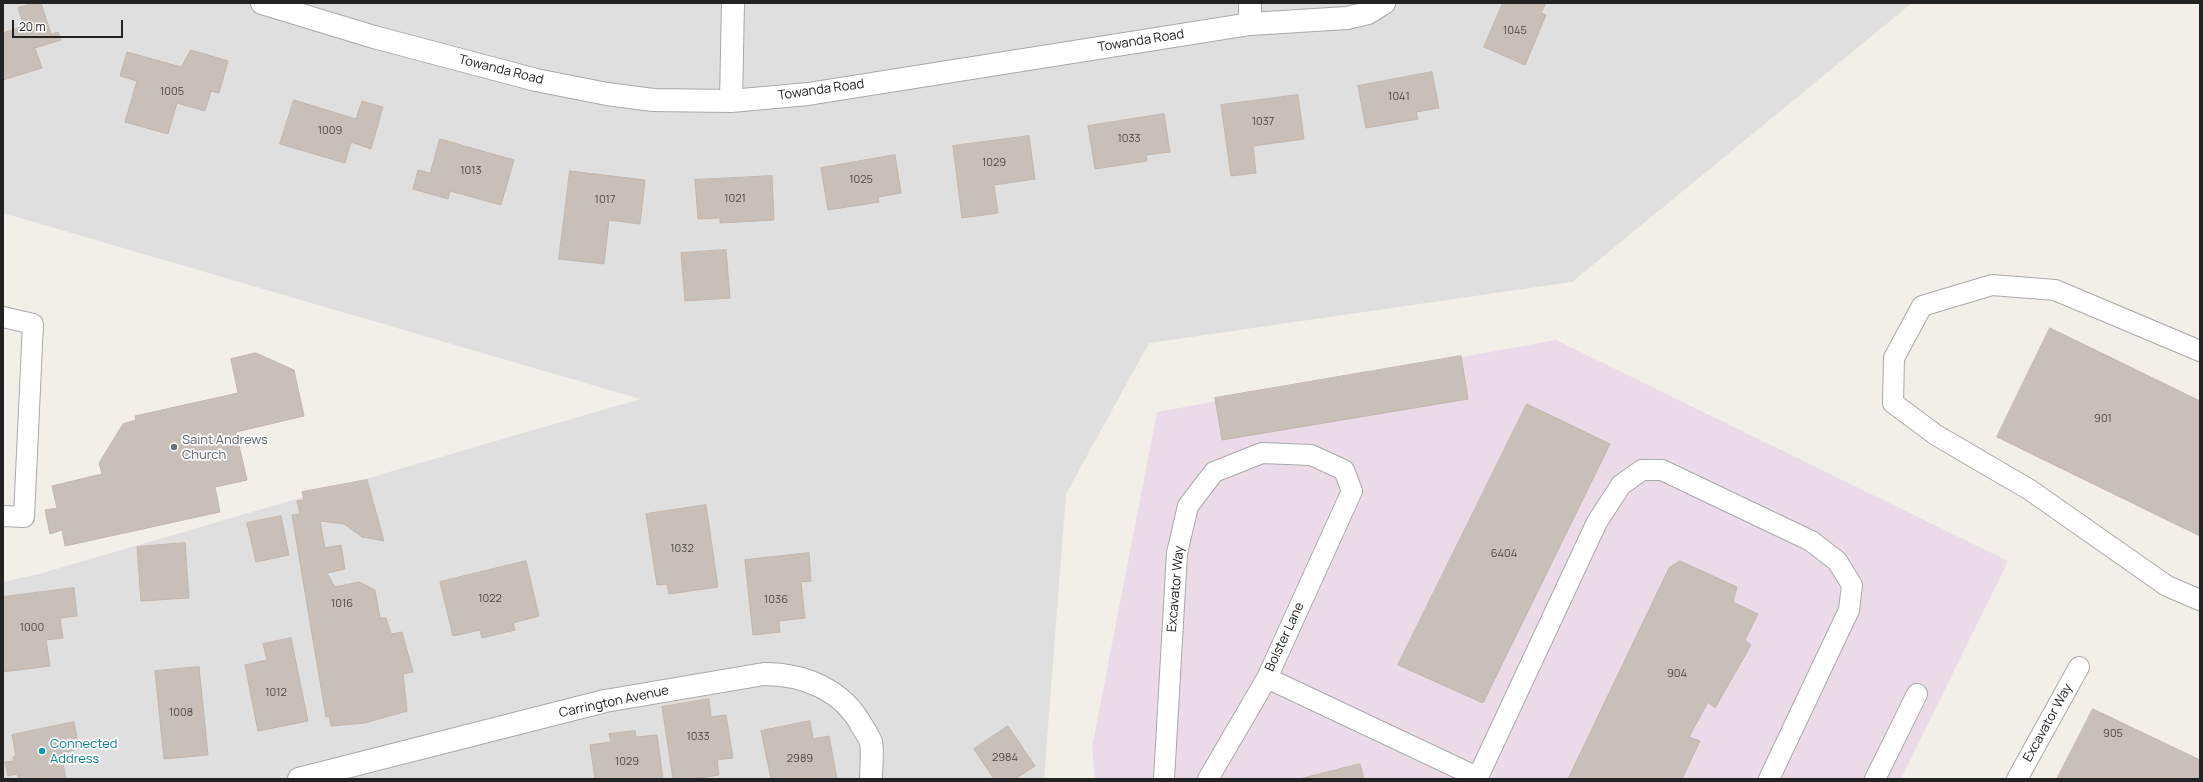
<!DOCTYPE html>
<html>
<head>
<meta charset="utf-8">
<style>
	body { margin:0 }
	#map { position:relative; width:2203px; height:782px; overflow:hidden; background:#f2efe9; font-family:Manrope,sans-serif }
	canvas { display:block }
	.frame { position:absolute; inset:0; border:4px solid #222; pointer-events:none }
	.scale { position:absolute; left:12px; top:20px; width:111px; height:18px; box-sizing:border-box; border:2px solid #222; border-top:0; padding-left:5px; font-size:12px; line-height:14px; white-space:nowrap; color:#222; -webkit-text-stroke:3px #fff; paint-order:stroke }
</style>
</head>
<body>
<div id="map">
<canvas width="2203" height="782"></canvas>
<div class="frame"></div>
<div class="scale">20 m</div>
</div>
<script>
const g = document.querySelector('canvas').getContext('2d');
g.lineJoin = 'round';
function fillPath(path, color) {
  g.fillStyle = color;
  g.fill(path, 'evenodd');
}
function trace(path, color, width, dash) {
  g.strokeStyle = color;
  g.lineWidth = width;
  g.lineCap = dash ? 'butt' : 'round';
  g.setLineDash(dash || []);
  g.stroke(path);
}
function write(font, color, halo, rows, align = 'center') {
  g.font = font + ' Manrope,sans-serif';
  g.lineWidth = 3.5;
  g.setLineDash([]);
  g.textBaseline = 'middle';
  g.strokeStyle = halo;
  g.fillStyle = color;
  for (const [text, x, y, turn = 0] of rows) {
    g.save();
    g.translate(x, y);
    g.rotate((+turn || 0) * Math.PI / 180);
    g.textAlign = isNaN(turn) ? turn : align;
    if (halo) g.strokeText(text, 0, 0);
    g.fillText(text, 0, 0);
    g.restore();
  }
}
fillPath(new Path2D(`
	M3,3H1912L1572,282L1149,343L1066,494L1044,779H3V582L39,574L640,399L3,213Z`), '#e0dfdf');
fillPath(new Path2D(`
	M1556,340L2008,561L1901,779H1095L1092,747L1157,412Z`), '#ebdbe8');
const building = new Path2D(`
	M34,3H41L51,34L58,32L61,40L35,48L42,68L3,80V33L24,26L18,8Z
	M1503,3H1546L1541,13L1546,15L1525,65L1484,47Z
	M191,50L228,61L219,93L211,91L205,111L177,103L168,134L125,122L137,81L120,76L127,52L181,67Z
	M1432,72L1439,108L1416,112L1418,119L1366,128L1358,86Z
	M1298,95L1304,139L1253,146L1256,173L1231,176L1221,105Z
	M294,100L356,119L362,101L383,107L371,149L351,142L345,163L280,144Z
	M1164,114L1170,152L1146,155L1147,161L1095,169L1088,126Z
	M1029,136L1035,179L994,185L998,213L962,218L953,146Z
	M440,139L514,160L501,205L450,191L448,199L413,189L418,170L430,173Z
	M895,155L901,193L878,197L879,202L828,210L821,168Z
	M570,171L645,180L640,224L609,220L604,264L559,259Z
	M772,176L774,220L720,223V218L698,219L695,180Z
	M726,250L730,298L685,301L681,253Z
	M2050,328L2200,401V536L1997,437Z
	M256,353L294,370L304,416L236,432L247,480L215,487L220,512L65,546L62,530L50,534L45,510L57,508L52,486L102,474L99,463L123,424L136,420L135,416L238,393L231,359Z
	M1461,356L1468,399L1222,440L1215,398Z
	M1527,404L1610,444L1483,703L1398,665Z
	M367,480L384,541L362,537L344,524L320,521L325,548L341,545L345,569L327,573L335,587L359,582L375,590L380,618H386L391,634L402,632L413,672L403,674L407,711L365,723L331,726L329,716L326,717L292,515L300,514L297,501L304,500L302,492Z
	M706,505L718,587L669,594L667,584L657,585L646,514Z
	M281,516L289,555L256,562L247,523Z
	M185,543L189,598L141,601L137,547Z
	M809,553L811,581L801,582L805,618L779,621L780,632L753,635L745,560Z
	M526,561L539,616L513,623L515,630L482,638L480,630L453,636L440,582Z
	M1680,561L1737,587L1733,602L1758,614L1745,640L1751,645L1715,708L1708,702L1689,737L1700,741L1682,779H1568L1669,568Z
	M74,588L77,616L60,618L63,638L46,640L50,666L3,672V597Z
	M291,638L308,721L258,731L245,665L267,660L263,644Z
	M199,667L208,755L164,759L155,671Z
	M709,699L711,717L726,715L733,758L717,760L719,775L694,779H673L662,707Z
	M2093,709L2200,760V779H2057Z
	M810,721L813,739L829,736L837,779H771L761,731Z
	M74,722L79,749L61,753L66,779H19L17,774L8,776L5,762L14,761L13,757L16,756L12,735Z
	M1008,726L1035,766L1015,779H994L974,749Z
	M635,731L636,737L657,735L663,779H595L590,745L611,742L609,734Z
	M1360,764L1364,779H1300Z`);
fillPath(building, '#c7bfb8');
trace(building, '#c4b6ab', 1);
const lane = new Path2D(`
	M3,317L33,324L24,517L3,516
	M2200,351L2055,290L1992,285L1922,306L1894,358L1893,403L1936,435L2030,490L2167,586L2200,600
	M1267,678L1477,777
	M1164,779L1177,553L1188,506L1214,472L1262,453L1311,455L1344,470L1352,491L1267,678L1208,779
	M1477,779L1597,522L1621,485L1642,470H1662L1811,541L1837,561L1852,585L1849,610L1769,779
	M1875,779L1917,694
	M2017,779L2079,667`);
const street = new Path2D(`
	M262,3L374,37L536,80L607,94L653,100L731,101L808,94L1250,24L1347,18L1368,13L1384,3
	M1250,24V3
	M731,101L733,3
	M299,779L605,701L764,674C804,674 843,690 862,726C865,731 869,737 871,742C873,753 871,768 871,779`);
trace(lane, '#a9a9a9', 22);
trace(street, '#a9a9a9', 24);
trace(lane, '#fff', 20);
trace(street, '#fff', 22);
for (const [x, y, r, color] of [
	[174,447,4,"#6b7280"],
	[42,751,4,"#0f9aa8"]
]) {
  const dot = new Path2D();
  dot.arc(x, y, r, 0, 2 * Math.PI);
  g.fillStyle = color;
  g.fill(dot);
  trace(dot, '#fff', 1.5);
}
write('11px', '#4b4948', null, [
	["1045",1515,31],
	["1005",172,92],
	["1041",1399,97],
	["1037",1263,122],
	["1009",330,131],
	["1033",1129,139],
	["1029",994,163],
	["1013",471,171],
	["1025",861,180],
	["1021",735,199],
	["1017",605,200],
	["901",2103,419],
	["1032",682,549],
	["6404",1504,554],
	["1022",490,599],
	["1036",776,600],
	["1016",342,604],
	["1000",32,628],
	["904",1677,674],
	["1012",276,693],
	["1008",181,713],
	["905",2113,734],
	["1033",698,737],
	["2984",1005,758],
	["2989",800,759],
	["1029",627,762]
]);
write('13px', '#222', '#fff', [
	["Towanda Road",1141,41,-9],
	["Towanda Road",501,70,14],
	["Towanda Road",821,90,-8],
	["Excavator Way",1176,589,-85],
	["Bolster Lane",1285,637,-65],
	["Carrington Avenue",614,702,-12],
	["Excavator Way",2048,723,-61]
]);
write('13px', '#5b616d', '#fff', [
	["Saint Andrews",182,440],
	["Church",182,455]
], 'left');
write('13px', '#0d838f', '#fff', [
	["Connected",50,744],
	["Address",50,759]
], 'left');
</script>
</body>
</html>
